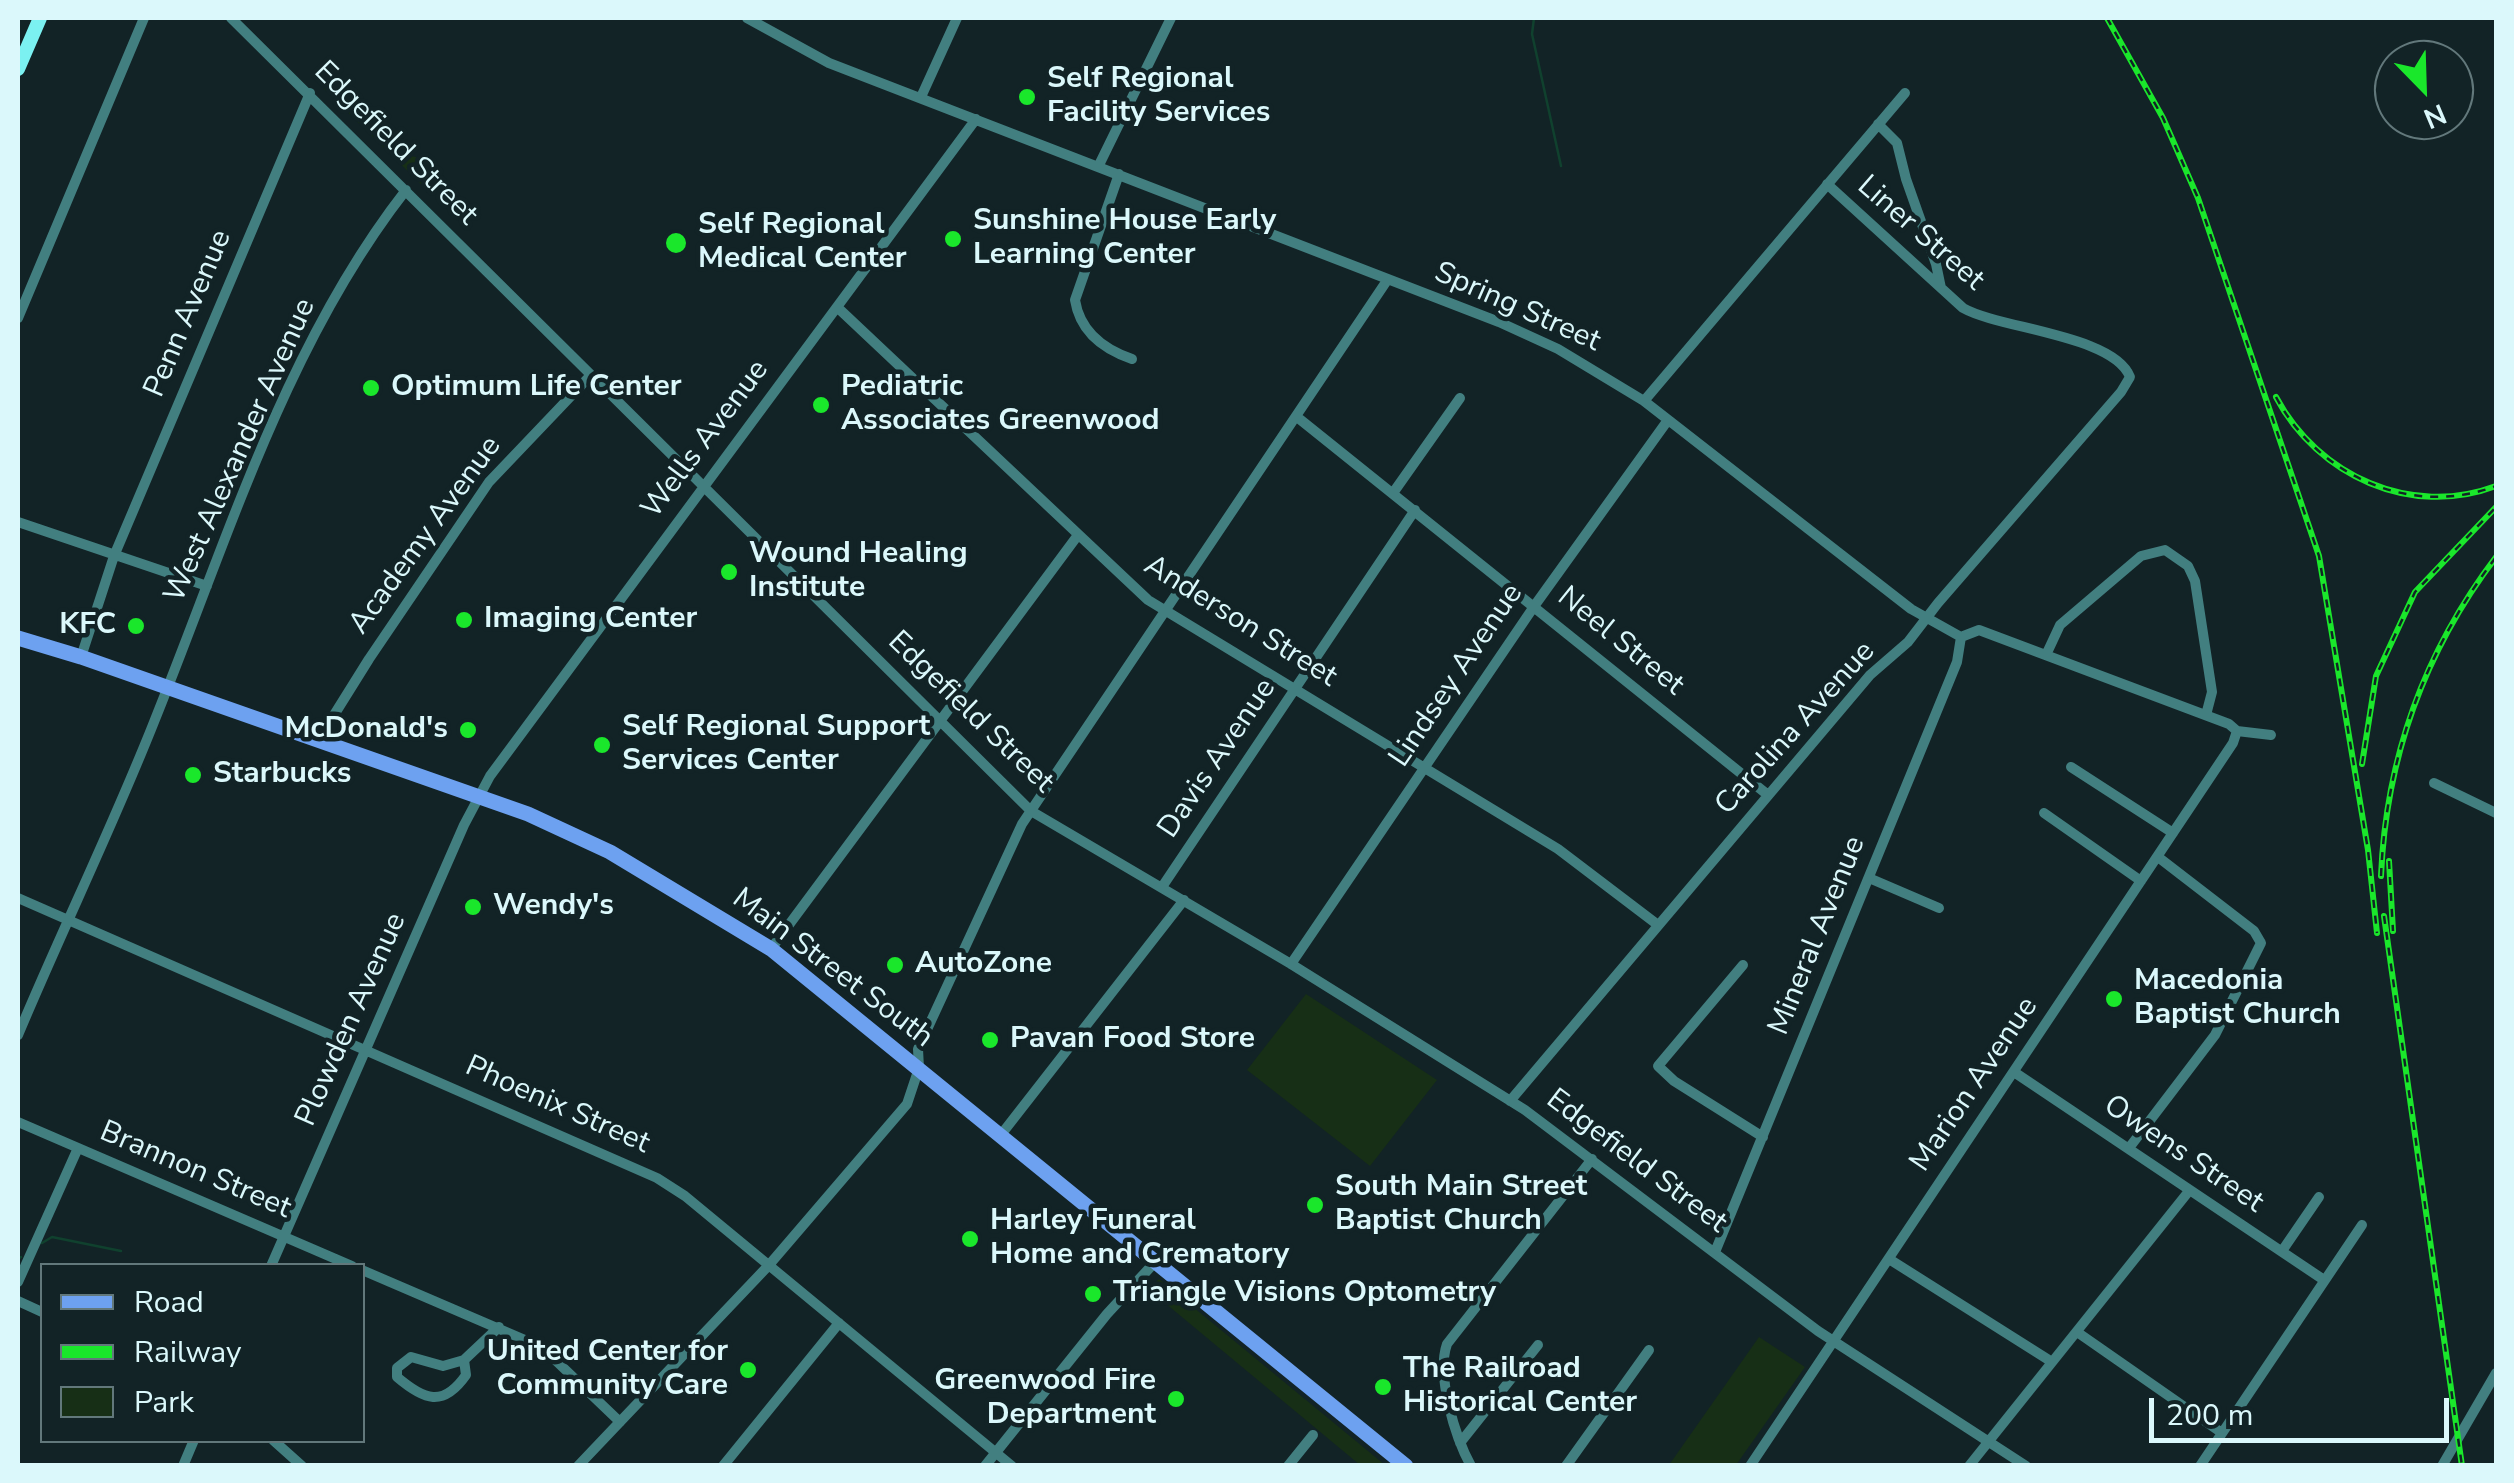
<!DOCTYPE html>
<html>
<head>
<meta charset="utf-8">
<style>
	body { margin:0 }
	#map { position:relative; width:2514px; height:1483px; overflow:hidden; background:#122326; font-family:"Nunito Sans",sans-serif }
	canvas { display:block }
	.frame { position:absolute; inset:0; border:20px solid #dbf8fb; pointer-events:none }
	.legend { position:absolute; left:40px; top:1263px; width:325px; height:180px; box-sizing:border-box; background:#122326; border:2px solid #62787b; margin:0; padding:12px 18px; list-style:none; font-size:30px; color:#dbf8fb }
	.legend li { display:flex; align-items:center; gap:20px; height:50px }
	.legend b { width:50px; border:2px solid #62787b }
	.north { position:absolute; left:2374px; top:40px; width:100px; height:100px; box-sizing:border-box; background:#122326; border:2px solid #62787b; border-radius:50%; rotate:157deg; font-size:28px; font-weight:700; line-height:40px; text-align:center; color:#dbf8fb }
	.north::after { content:''; display:block; margin:auto; width:35px; height:45px; background:#1ae72b; clip-path:polygon(50% 0,100% 100%,50% 72%,0 100%) }
	.scale { position:absolute; left:2149px; top:1398px; width:300px; height:45px; box-sizing:border-box; border:5px solid #dbf8fb; border-top:0; padding-left:12px; font-size:30px; line-height:35px; white-space:nowrap; color:#dbf8fb; -webkit-text-stroke:8px #122326; paint-order:stroke }
</style>
</head>
<body>
<div id="map">
<canvas width="2514" height="1483"></canvas>
<div class="frame"></div>
<ul class="legend">
<li><b style="height:12px;background:#6da1f0"></b>Road</li>
<li><b style="height:12px;background:#1ae72b"></b>Railway</li>
<li><b style="height:28px;background:#172f16"></b>Park</li>
</ul>
<div class="north">N</div>
<div class="scale">200 m</div>
</div>
<script>
const g = document.querySelector('canvas').getContext('2d');
g.lineJoin = 'round';
function fillPath(path, color) {
  g.fillStyle = color;
  g.fill(path, 'evenodd');
}
function trace(path, color, width, dash) {
  g.strokeStyle = color;
  g.lineWidth = width;
  g.lineCap = dash ? 'butt' : 'round';
  g.setLineDash(dash || []);
  g.stroke(path);
}
function write(font, color, halo, rows, align = 'center') {
  g.font = font + ' "Nunito Sans",sans-serif';
  g.lineWidth = 9;
  g.setLineDash([]);
  g.textBaseline = 'middle';
  g.strokeStyle = halo;
  g.fillStyle = color;
  for (const [text, x, y, turn = 0] of rows) {
    g.save();
    g.translate(x, y);
    g.rotate((+turn || 0) * Math.PI / 180);
    g.textAlign = isNaN(turn) ? turn : align;
    if (halo) g.strokeText(text, 0, 0);
    g.fillText(text, 0, 0);
    g.restore();
  }
}
fillPath(new Path2D(`
	M330,78C339,85 334,90 341,98C359,120 382,135 403,152C409,157 420,157 424,159L422,185L324,89L325,81Z
	M1306,994L1437,1080L1370,1166L1247,1070Z
	M1159,1279L1385,1465H1360L1153,1293L1150,1287Z
	M1759,1337L1805,1367L1736,1465H1669Z`), '#172f16');
trace(new Path2D(`
	M1534,18L1532,34L1561,166
	M42,1243L52,1237L121,1251
	M18,1259L21,1257`), '#10412e', 2.5);
trace(new Path2D(`
	M231,18L1031,811L1291,964L1525,1110L1818,1331L2026,1466
	M747,18L829,63L1499,322L1558,349L1644,401L1911,609L1961,637L1979,630L2229,724L2237,731L2271,735
	M921,97L957,18
	M1878,124L1897,143L1906,179L1936,264L1941,288
	M1099,165L1171,18
	M1119,174L1075,300C1080,332 1103,349 1132,359
	M837,307L1148,600L1558,849L1658,925
	M18,318L144,18
	M1644,401L1905,93
	M1297,417L1768,795
	M1393,493L1460,398
	M18,522L207,586
	M2046,655L2060,625L2141,556L2165,550L2188,566L2195,581L2212,692L2206,715
	M81,657L114,556L310,93
	M319,739L369,659L489,482L591,375
	M2071,767L2173,833
	M2434,783L2496,813
	M2044,813L2141,881
	M1869,878L1939,908
	M1162,887L1415,510
	M18,898L657,1178L685,1196L1012,1466
	M771,949L1078,535
	M1291,964L1535,605L1668,420
	M1743,965L1658,1066L1674,1081L1763,1137
	M18,1035C62,930 112,828 154,722C227,542 285,345 406,190
	M2014,1072L2324,1280
	M1510,1101L1870,675L1908,642L1938,603L2121,392L2130,377C2114,335 2000,329 1963,308L1827,184
	M18,1122L352,1266
	M1000,1136L1184,900
	M2129,1148L2215,1035L2261,943L2254,931L2158,857
	M2282,1251L2319,1197
	M1715,1252L1957,662L1961,637
	M1889,1259L2052,1362
	M271,1266L464,825L490,776L976,119
	M362,1270L532,1343L551,1356L620,1422
	M18,1282L78,1148
	M18,1301L42,1312
	M2077,1332L2222,1433
	M464,1360L443,1366L411,1357L397,1368V1377C424,1400 443,1408 466,1375L464,1360L499,1327
	M273,1440L302,1466
	M1460,1443L1538,1345
	M183,1466L194,1440
	M578,1466L769,1265L907,1104L919,1068L918,1049L1022,824L1388,279
	M723,1466L839,1323
	M985,1466L1107,1314L1156,1261
	M1288,1466L1313,1435
	M1471,1466C1455,1437 1436,1375 1447,1344L1592,1159
	M1566,1466L1649,1350
	M1750,1466L2233,743L2237,731
	M1969,1466L2189,1191
	M2200,1466L2362,1225
	M2442,1466L2496,1373`), '#427f80', 10);
trace(new Path2D(`
	M18,69L40,18`), '#7bf1f1', 14);
trace(new Path2D(`
	M18,638L81,657L528,814L610,852L771,949L1406,1466`), '#6da1f0', 15);
const rail = new Path2D(`
	M2107,18L2163,118L2198,198L2319,556L2368,850L2377,933
	M2276,397C2318,476 2411,518 2496,486
	M2362,764L2376,676L2415,592L2496,507
	M2389,861L2393,931
	M2381,876C2386,757 2424,652 2496,557
	M2384,916L2462,1466`);
trace(rail, '#1ae72b', 6);
trace(rail, '#122326', 2.5, [8]);
for (const [x, y, r, color] of [
	[1027,97,10,"#1ae72b"],
	[953,239,10,"#1ae72b"],
	[676,243,12,"#1ae72b"],
	[371,388,10,"#1ae72b"],
	[821,405,10,"#1ae72b"],
	[729,572,10,"#1ae72b"],
	[464,620,10,"#1ae72b"],
	[136,626,10,"#1ae72b"],
	[468,730,10,"#1ae72b"],
	[602,745,10,"#1ae72b"],
	[193,775,10,"#1ae72b"],
	[473,907,10,"#1ae72b"],
	[895,965,10,"#1ae72b"],
	[2114,999,10,"#1ae72b"],
	[990,1040,10,"#1ae72b"],
	[1315,1205,10,"#1ae72b"],
	[970,1239,10,"#1ae72b"],
	[1093,1294,10,"#1ae72b"],
	[748,1370,10,"#1ae72b"],
	[1383,1387,10,"#1ae72b"],
	[1176,1399,10,"#1ae72b"]
]) {
  const dot = new Path2D();
  dot.arc(x, y, r, 0, 2 * Math.PI);
  g.fillStyle = color;
  g.fill(dot);
  trace(dot, '#122326', 4);
}
write('bold 30px', '#dbf8fb', '#122326', [
	["Self Regional",1047,80],
	["Facility Services",1047,114],
	["Sunshine House Early",973,222],
	["Learning Center",973,256],
	["Self Regional",698,226],
	["Medical Center",698,260],
	["Optimum Life Center",391,388],
	["Pediatric",841,388],
	["Associates Greenwood",841,422],
	["Wound Healing",749,555],
	["Institute",749,589],
	["Imaging Center",484,620],
	["KFC",116,626,"right"],
	["Self Regional Support",622,728],
	["Services Center",622,762],
	["McDonald's",448,730,"right"],
	["Starbucks",213,775],
	["Wendy's",493,907],
	["AutoZone",915,965],
	["Macedonia",2134,982],
	["Baptist Church",2134,1016],
	["Pavan Food Store",1010,1040],
	["South Main Street",1335,1188],
	["Baptist Church",1335,1222],
	["Harley Funeral",990,1222],
	["Home and Crematory",990,1256],
	["Triangle Visions Optometry",1113,1294],
	["United Center for",728,1353,"right"],
	["Community Care",728,1387,"right"],
	["The Railroad",1403,1370],
	["Historical Center",1403,1404],
	["Greenwood Fire",1156,1382,"right"],
	["Department",1156,1416,"right"]
], 'left');
write('30px', '#dbf8fb', '#122326', [
	["Edgefield Street",395,144,45],
	["Liner Street",1920,234,41],
	["Spring Street",1517,308,24],
	["Penn Avenue",189,314,-67],
	["Wells Avenue",706,440,-53],
	["West Alexander Avenue",241,451,-66],
	["Academy Avenue",426,536,-54],
	["Anderson Street",1240,622,32],
	["Neel Street",1620,642,39],
	["Lindsey Avenue",1457,676,-56],
	["Edgefield Street",970,713,44],
	["Carolina Avenue",1796,729,-48],
	["Davis Avenue",1218,759,-56],
	["Mineral Avenue",1818,936,-68],
	["Main Street South",832,969,37],
	["Plowden Avenue",352,1020,-66],
	["Marion Avenue",1975,1085,-56],
	["Phoenix Street",557,1106,24],
	["Owens Street",2183,1155,34],
	["Edgefield Street",1636,1162,37],
	["Brannon Street",195,1171,23]
]);
</script>
</body>
</html>
